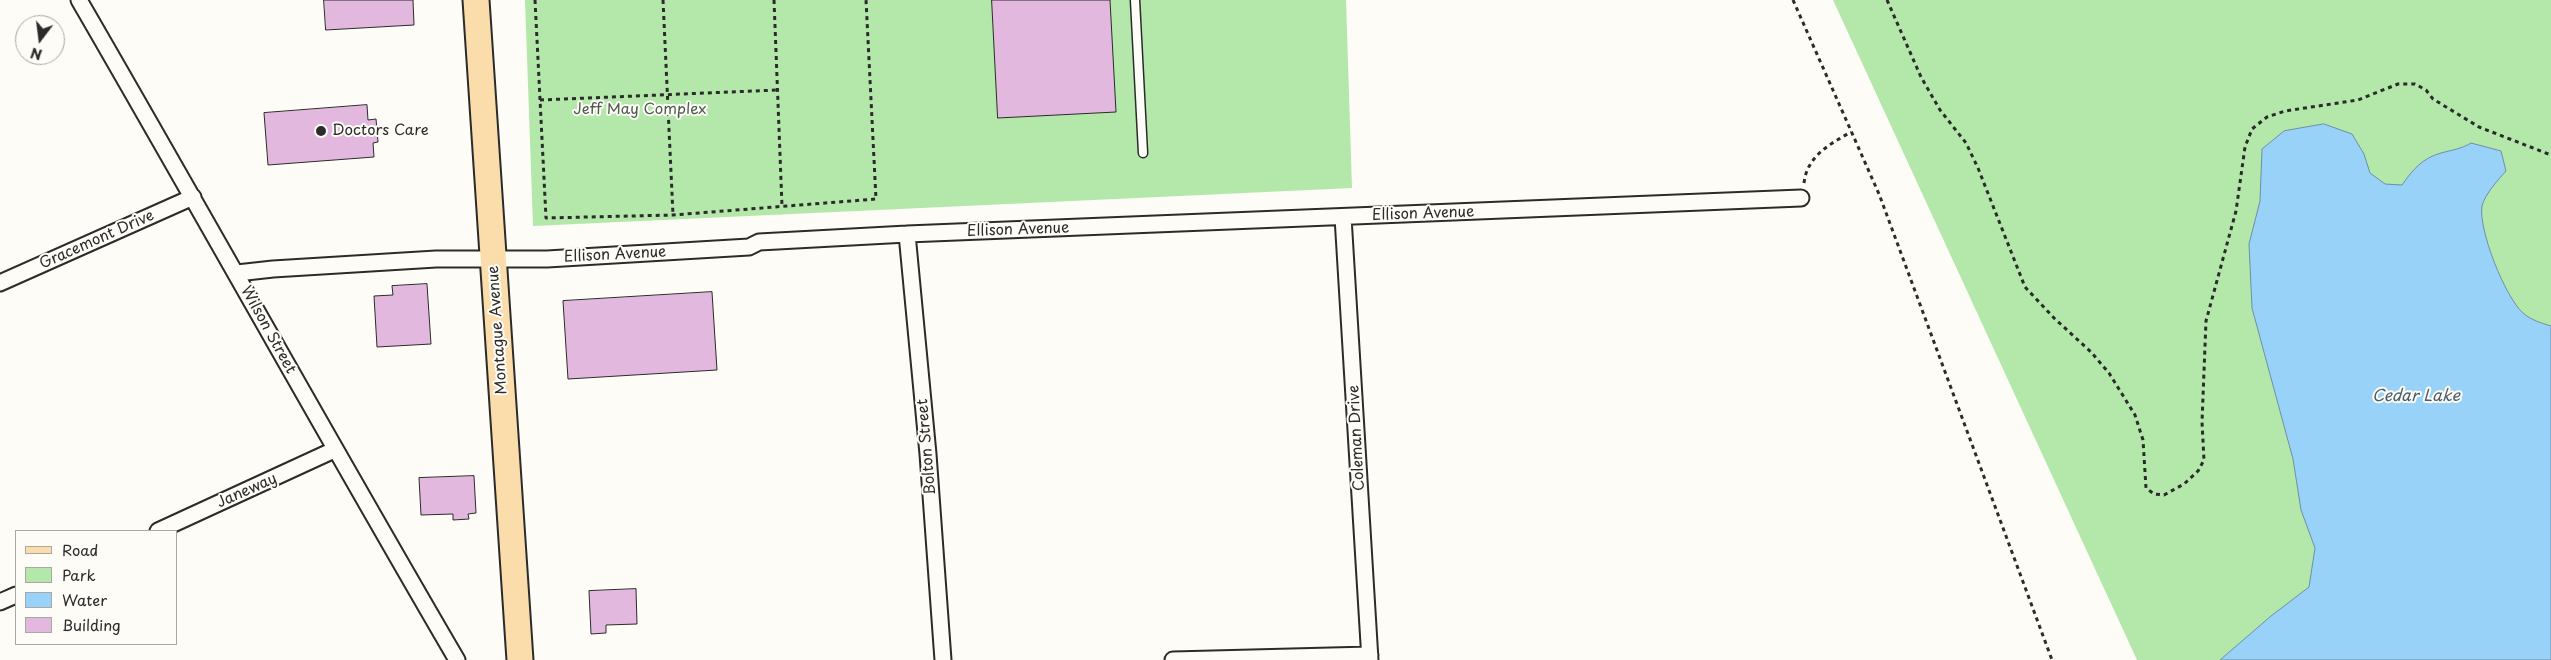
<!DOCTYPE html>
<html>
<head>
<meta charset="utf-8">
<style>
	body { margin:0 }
	#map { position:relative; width:2551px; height:660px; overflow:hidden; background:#fdfcf7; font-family:"Playpen Sans",sans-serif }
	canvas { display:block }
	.legend { position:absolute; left:15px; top:530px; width:162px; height:115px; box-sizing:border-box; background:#fdfcf7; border:1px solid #a9a8a5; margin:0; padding:6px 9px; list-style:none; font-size:15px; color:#2b2b2b }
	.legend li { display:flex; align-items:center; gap:10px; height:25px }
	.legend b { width:25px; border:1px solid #a9a8a5 }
	.north { position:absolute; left:15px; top:15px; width:50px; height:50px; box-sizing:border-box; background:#fdfcf7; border:1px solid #a9a8a5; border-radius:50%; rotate:195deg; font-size:14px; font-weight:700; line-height:20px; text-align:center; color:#2b2b2b }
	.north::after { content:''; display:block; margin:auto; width:18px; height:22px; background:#2b2b2b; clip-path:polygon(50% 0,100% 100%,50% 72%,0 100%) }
</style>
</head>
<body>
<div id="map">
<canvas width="2551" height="660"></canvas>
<ul class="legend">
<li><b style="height:6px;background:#fbddab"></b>Road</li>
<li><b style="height:14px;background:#b3e8aa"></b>Park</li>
<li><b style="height:14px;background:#99d2f9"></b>Water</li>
<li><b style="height:14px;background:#e2b8df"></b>Building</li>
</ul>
<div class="north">N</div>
</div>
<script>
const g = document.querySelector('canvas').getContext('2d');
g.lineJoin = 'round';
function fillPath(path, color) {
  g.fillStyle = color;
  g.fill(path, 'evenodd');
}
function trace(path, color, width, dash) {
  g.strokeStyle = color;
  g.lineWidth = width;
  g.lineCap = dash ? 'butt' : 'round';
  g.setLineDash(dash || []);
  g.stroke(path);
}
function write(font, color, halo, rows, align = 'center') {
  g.font = font + ' "Playpen Sans",sans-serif';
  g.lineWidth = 4;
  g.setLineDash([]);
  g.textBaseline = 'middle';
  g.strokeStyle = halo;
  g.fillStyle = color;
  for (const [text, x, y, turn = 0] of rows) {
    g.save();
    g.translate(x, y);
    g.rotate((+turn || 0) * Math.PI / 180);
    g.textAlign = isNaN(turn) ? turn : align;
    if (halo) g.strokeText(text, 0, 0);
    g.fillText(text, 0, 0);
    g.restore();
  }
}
fillPath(new Path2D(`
	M525,0H1346L1352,188L533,226Z
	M1833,0H2551V660H2137Z`), '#b3e8aa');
const water = new Path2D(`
	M2324,124L2352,134L2364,154L2370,173L2385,184L2402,185C2413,169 2423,158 2441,153C2452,150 2461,149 2471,143L2501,151L2506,171C2498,180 2485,194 2482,206C2478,229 2505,297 2523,313C2531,320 2541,323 2551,326V660H2220L2271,616L2309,587L2315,548L2301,510L2293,459L2252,308L2249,244L2260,201L2262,149L2284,131Z`);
fillPath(water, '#99d2f9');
trace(water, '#6d8fa7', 1);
const building = new Path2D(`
	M324,0H413L414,25L326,30Z
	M992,0H1110L1116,112L998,118Z
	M367,105L368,120L376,119L378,142L373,143L374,157L268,165L264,113Z
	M427,284L431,344L377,347L374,296L393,295L392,286Z
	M712,292L717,370L568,379L563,301Z
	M474,476L476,513L468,514L469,519L453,520V514L421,515L419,478Z
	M636,589L637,624L606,625V633L591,634L589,591Z`);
fillPath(building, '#e2b8df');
trace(building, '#2b2b2b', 1);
const lane = new Path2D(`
	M1135,0L1143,153`);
const street = new Path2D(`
	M79,0C206,219 329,441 457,660
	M1343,217L1370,660
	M907,234L928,454L943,660
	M237,273L273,269L436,259H547L749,247L759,242L907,234L1801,198
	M0,283L193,197
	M158,531L334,450
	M0,602L16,595
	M1173,660L1370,655`);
const primary = new Path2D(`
	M476,0L520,660`);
trace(lane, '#2b2b2b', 11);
trace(street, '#2b2b2b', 19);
trace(primary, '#2b2b2b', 29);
trace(new Path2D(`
	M535,0L546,218L673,215L876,199L866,0
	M663,0L673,215
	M774,0L782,206
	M1793,0L1879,194L2052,660
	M1887,0L1921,77L1940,110L1966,143L1978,168L2025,287L2054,318L2091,352L2109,373L2135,415L2143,440L2146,488L2154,494L2164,495L2184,484L2198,471L2204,460L2202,422L2206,321L2236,211L2245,147L2252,129L2267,117L2285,111L2358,100L2398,84H2415L2426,90L2433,99L2479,127L2551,155
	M540,100L778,90
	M1804,183C1807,156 1830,144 1851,132`), '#2b2b2b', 3, [4, 4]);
trace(lane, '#fdfcf7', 8);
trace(street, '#fdfcf7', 15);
trace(primary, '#fbddab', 25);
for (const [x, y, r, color] of [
	[321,131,6,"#2b2b2b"]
]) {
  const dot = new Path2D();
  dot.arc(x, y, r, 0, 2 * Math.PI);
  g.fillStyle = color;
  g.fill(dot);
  trace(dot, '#fdfcf7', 2);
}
write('15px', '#4d5a4b', '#fdfcf7', [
	["Jeff May Complex",640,110]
]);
write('15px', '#2b2b2b', '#fdfcf7', [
	["Doctors Care",332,131]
], 'left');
write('15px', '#2b2b2b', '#fdfcf7', [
	["Ellison Avenue",1423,214,-2],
	["Ellison Avenue",1018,230,-2],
	["Gracemont Drive",97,240,-24],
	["Ellison Avenue",615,255,-3],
	["Wilson Street",268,330,61],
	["Montague Avenue",498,330,-94],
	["Coleman Drive",1357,438,-93],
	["Bolton Street",927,447,-95],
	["Janeway",247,491,-24]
]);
write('italic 16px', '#4c5d69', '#fdfcf7', [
	["Cedar Lake",2416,397]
]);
</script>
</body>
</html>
